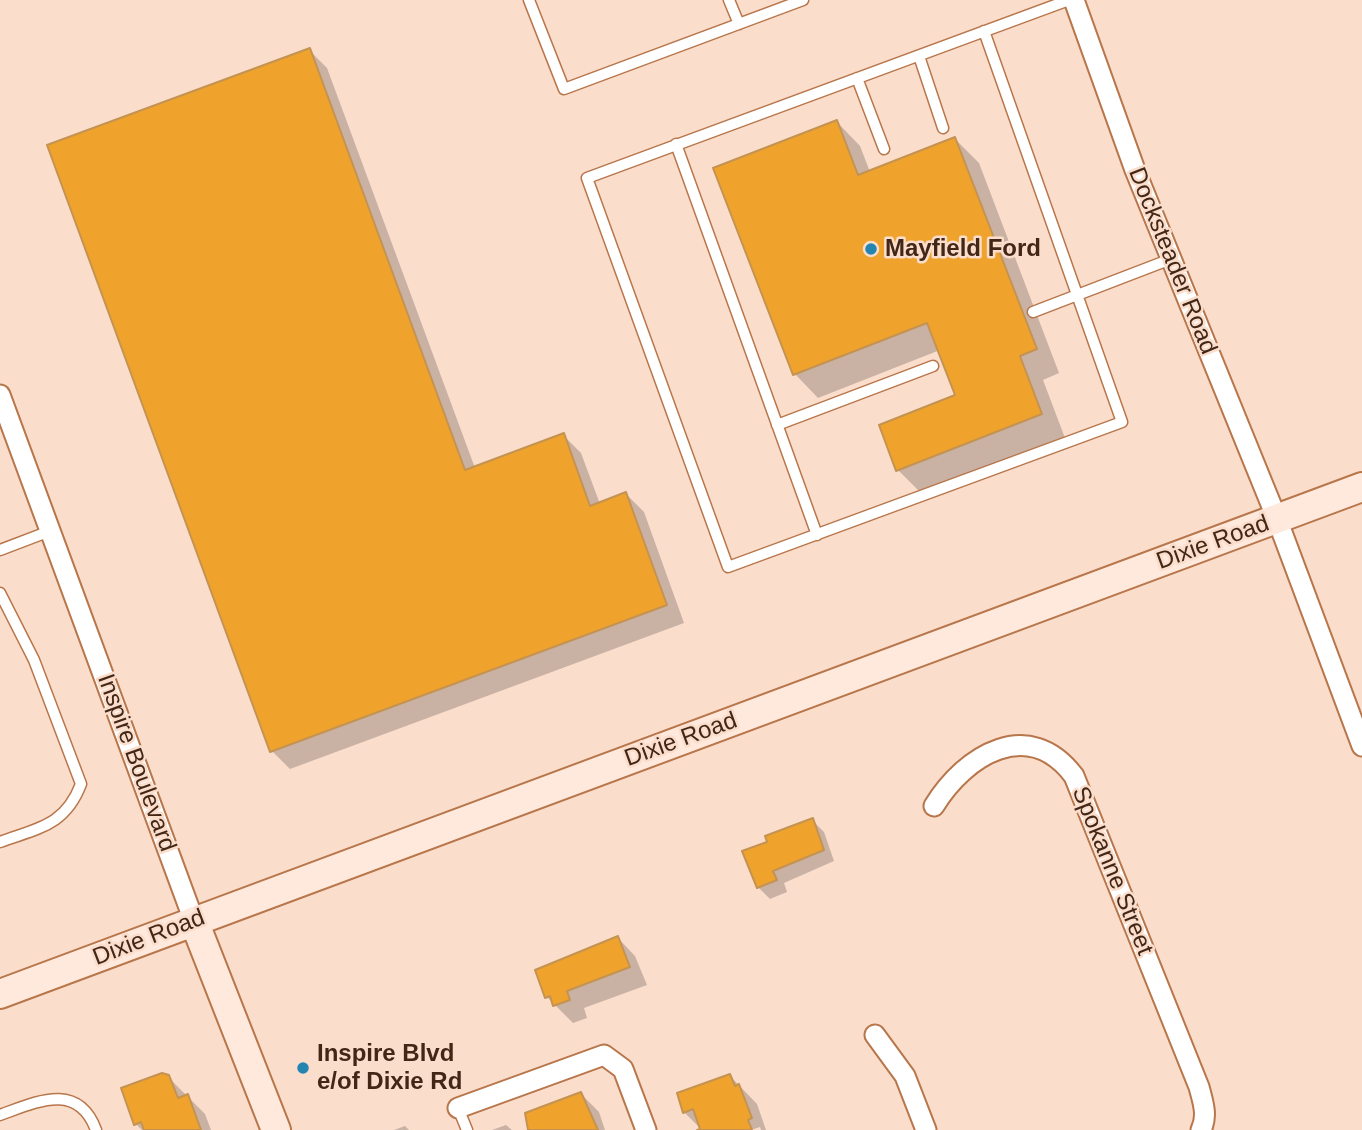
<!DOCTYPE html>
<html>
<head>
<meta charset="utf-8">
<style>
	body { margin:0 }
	canvas { display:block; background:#fbddcc }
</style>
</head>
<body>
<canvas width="1362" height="1130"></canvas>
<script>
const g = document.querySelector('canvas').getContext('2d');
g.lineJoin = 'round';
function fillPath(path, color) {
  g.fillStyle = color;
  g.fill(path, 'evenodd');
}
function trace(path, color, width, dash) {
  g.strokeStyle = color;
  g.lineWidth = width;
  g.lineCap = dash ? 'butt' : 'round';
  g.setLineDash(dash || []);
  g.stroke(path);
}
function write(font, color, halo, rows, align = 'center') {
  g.font = font + ' Helvetica,sans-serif';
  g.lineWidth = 5;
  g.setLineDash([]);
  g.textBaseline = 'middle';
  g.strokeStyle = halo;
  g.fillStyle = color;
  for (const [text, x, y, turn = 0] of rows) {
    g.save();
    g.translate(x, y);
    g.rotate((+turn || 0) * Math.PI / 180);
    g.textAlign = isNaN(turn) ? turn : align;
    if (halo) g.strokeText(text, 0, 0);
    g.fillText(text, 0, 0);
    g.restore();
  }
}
fillPath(new Path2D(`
	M309,50L327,68L475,468L563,435L581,453L600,504L626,494L644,512L684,623L290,769L272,751Z
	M837,122L860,146L870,172L955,139L979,163L1059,373L1043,380L1065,438L921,493L898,470L957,396L940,350L818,398L795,374Z
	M812,820L824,832L834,861L784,883L787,892L770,899L758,887L769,843Z
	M618,938L635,956L647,985L584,1008L587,1018L573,1023L547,997L537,971Z
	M730,1076L757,1104L766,1130H761L760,1127L751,1130H702L684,1112Z
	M168,1077L205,1114L211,1130H142L136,1124Z
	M581,1094L599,1112L605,1130H530Z
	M506,1125L512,1130H492Z
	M405,1126L409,1130H394Z`), '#0003');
const building = new Path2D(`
	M310,48L465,470L564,433L590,506L626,492L667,605L270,752L47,145Z
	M837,120L858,175L955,137L1037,349L1020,356L1042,414L896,471L879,425L955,395L927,323L793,375L713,168Z
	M813,818L824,850L773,871L777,880L757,888L742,851L767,842L765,836Z
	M618,936L630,967L567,991L570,1000L553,1006L550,996L545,998L535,970Z
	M162,1073L169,1075L178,1098L188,1094L201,1130H144L141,1122L134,1125L121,1088Z
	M730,1074L735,1086L739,1084L752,1118L748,1120L752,1130H697L700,1129L693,1109L683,1113L677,1093Z
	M581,1092L598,1130H528L525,1113Z`);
fillPath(building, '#f0a32c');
trace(building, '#c49352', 2);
const lane = new Path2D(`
	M529,0L564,89L803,0
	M729,0L739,24
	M984,31L1122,422L728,567L587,178L1069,0
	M919,56L943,128
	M857,78L884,149
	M676,144L817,535
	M1033,312L1171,259
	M777,425L933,366
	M0,550L50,531
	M0,593L34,660L81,784C65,826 38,828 0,842
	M458,1108L467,1130
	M0,1115C36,1102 78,1081 96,1130`);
const street = new Path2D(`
	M1074,0L1135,170L1277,519L1362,746
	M0,395L194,921
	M934,806C965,755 1029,716 1074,776L1199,1087C1203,1102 1208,1116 1201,1130
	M875,1035L905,1076L926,1130
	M458,1108L604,1055L623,1069L646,1130`);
const secondary = new Path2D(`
	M194,921L276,1130
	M0,994L1362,487`);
trace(lane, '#b8764b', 13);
trace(street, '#b8764b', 23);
trace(secondary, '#b8764b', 32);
trace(lane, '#fff', 10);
trace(street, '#fff', 19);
trace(secondary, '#fee9dc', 28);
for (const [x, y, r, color] of [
	[871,249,7,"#2385b0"],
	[303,1068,7,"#2385b0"]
]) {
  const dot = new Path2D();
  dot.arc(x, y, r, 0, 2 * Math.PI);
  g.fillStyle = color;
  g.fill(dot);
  trace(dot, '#fbddcc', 2.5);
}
write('bold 24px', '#432716', '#fbddcc', [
	["Mayfield Ford",885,249],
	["Inspire Blvd",317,1054],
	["e/of Dixie Rd",317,1082]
], 'left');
write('24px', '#432716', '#fbddcc', [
	["Docksteader Road",1172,261,68],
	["Dixie Road",1213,543,-20],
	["Dixie Road",681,740,-20],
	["Inspire Boulevard",136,763,70],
	["Spokanne Street",1112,871,68],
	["Dixie Road",149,938,-21]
]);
</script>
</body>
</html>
